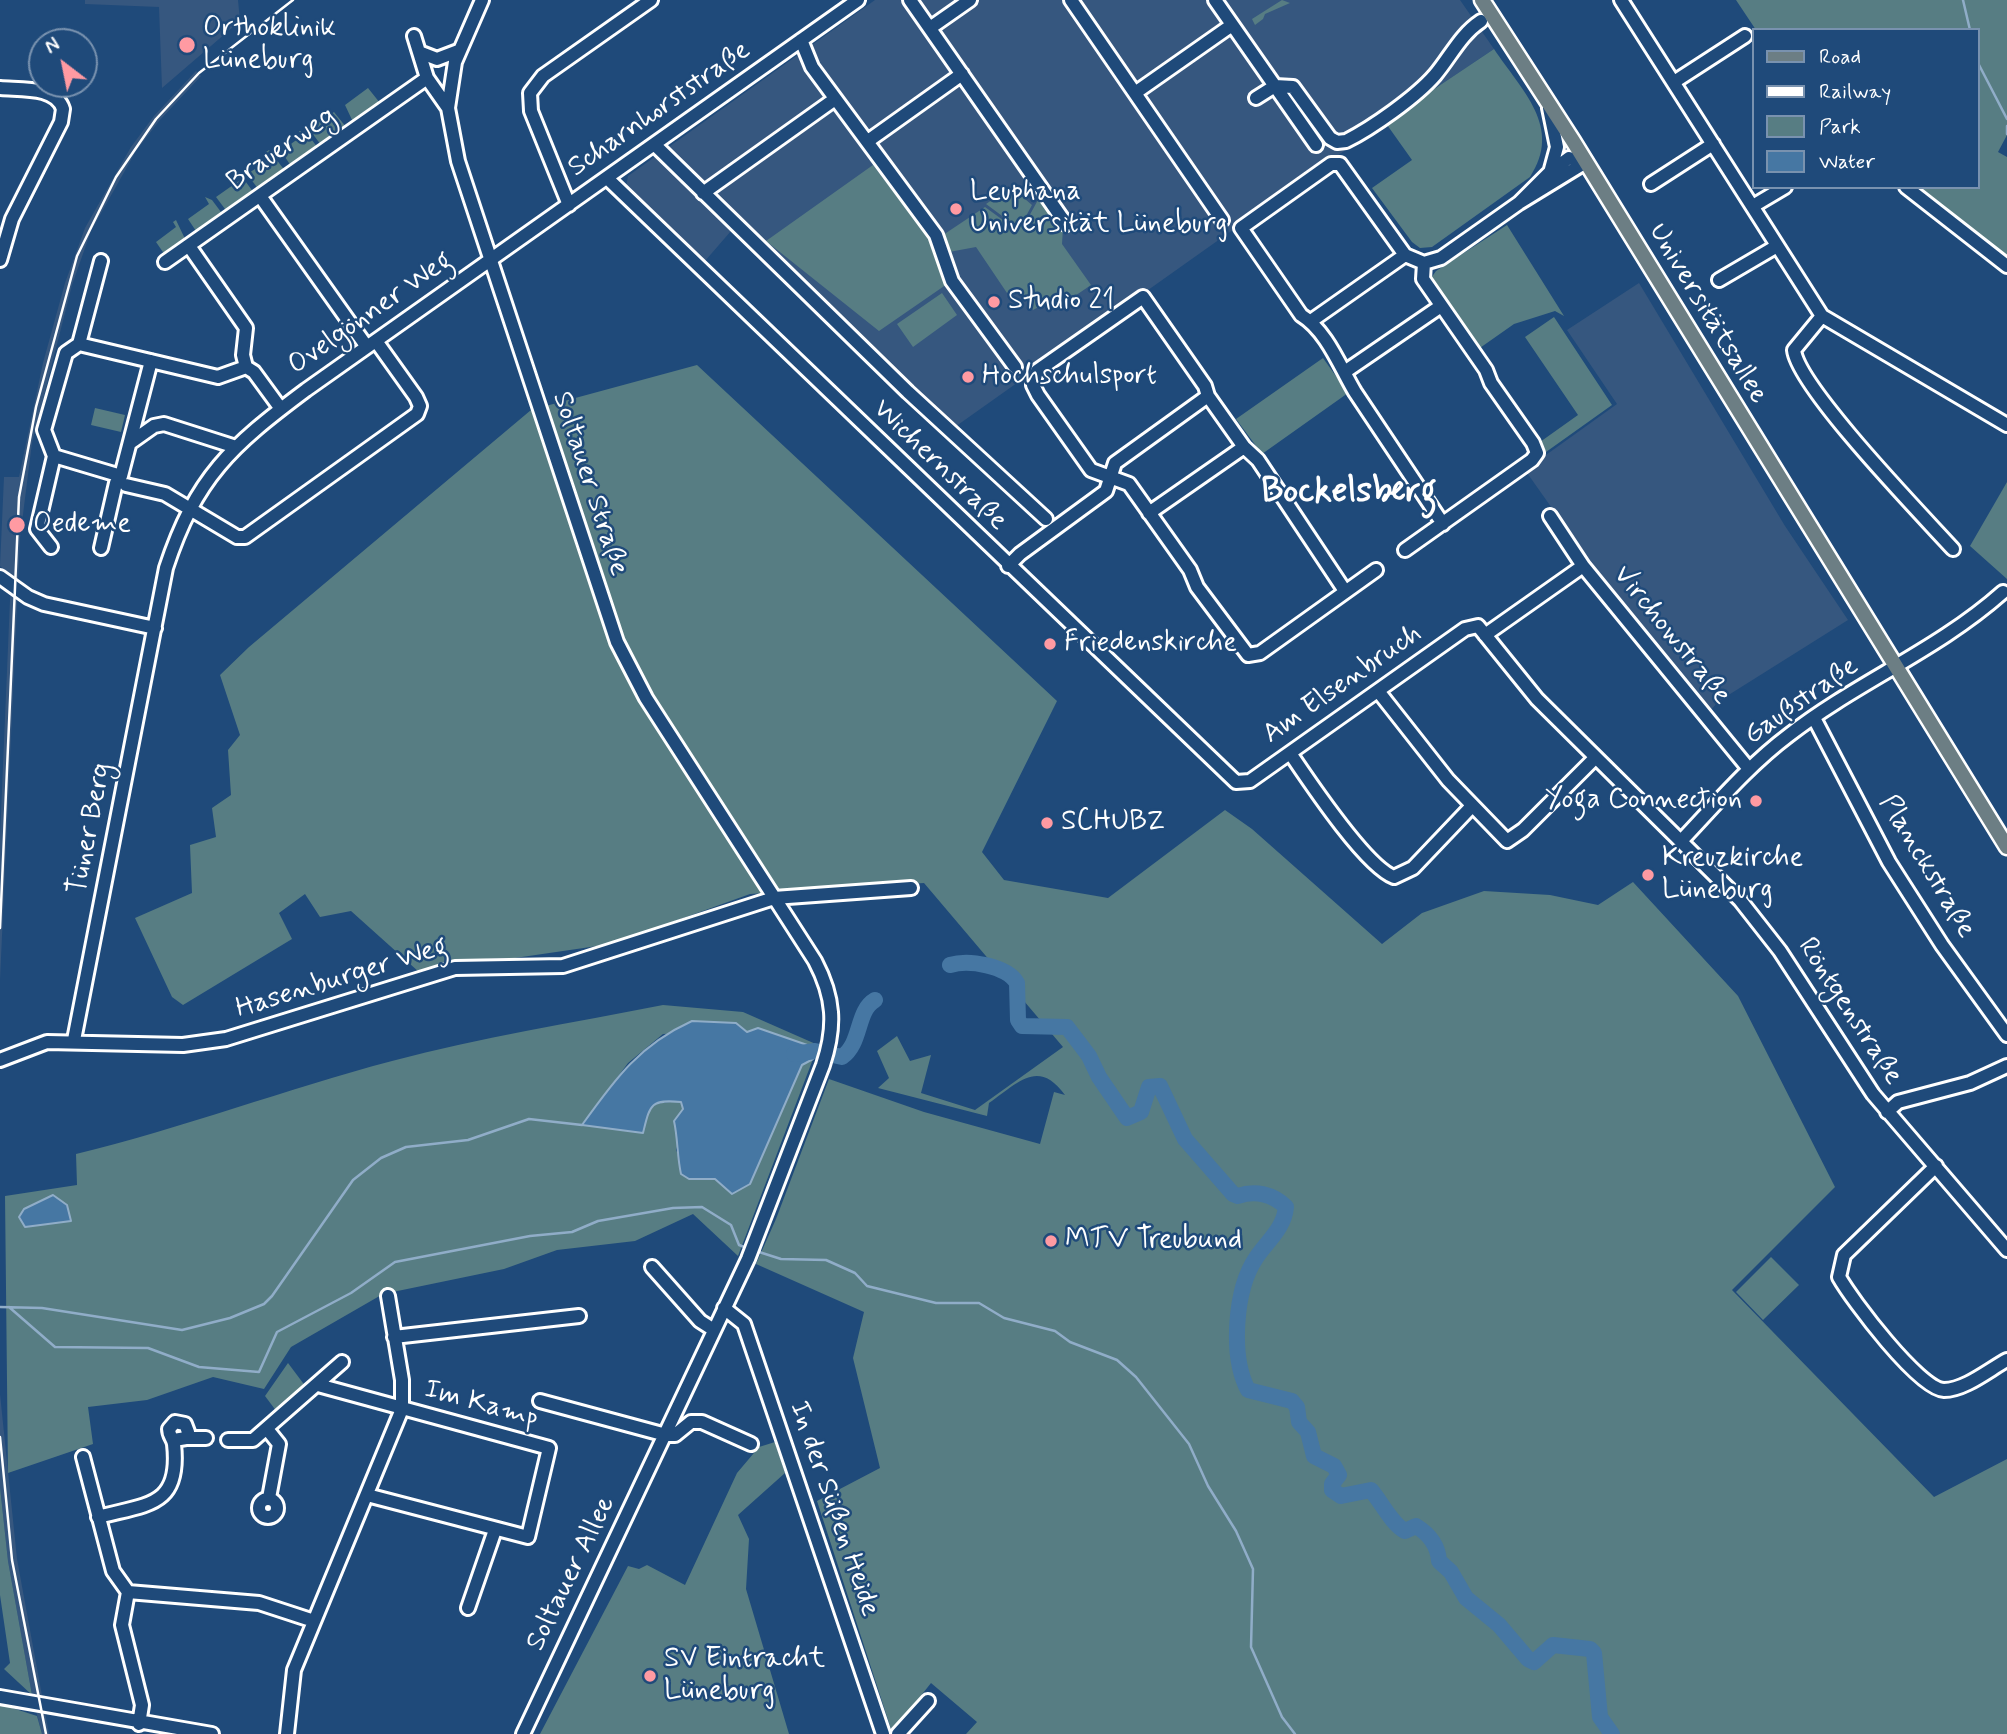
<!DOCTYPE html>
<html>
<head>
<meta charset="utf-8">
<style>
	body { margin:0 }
	#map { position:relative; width:2007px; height:1734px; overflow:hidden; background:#1f4a7a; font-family:Mynerve,sans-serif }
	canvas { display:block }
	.legend { position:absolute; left:1752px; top:28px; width:228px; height:161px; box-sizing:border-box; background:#1f4a7a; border:2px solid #7992af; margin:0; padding:9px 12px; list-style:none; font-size:21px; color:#fff }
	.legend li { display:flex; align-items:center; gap:14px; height:35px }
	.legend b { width:35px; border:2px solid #7992af }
	.north { position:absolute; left:28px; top:28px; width:70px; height:70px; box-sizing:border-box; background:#1f4a7a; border:2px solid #7992af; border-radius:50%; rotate:328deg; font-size:19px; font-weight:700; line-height:28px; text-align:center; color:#fff }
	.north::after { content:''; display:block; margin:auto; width:24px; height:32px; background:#ff9aa2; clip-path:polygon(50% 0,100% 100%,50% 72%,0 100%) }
</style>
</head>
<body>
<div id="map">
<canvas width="2007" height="1734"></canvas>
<ul class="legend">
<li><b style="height:9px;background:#6c7e84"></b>Road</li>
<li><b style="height:9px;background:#fff"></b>Railway</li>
<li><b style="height:19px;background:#577d83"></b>Park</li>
<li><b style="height:19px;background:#4677a3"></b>Water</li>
</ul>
<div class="north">N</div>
</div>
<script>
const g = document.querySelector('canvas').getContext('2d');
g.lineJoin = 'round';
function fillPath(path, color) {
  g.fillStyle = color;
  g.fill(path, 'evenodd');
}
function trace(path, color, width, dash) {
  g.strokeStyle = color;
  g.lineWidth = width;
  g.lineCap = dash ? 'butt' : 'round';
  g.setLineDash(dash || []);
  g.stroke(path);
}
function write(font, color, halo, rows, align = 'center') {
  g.font = font + ' Mynerve,sans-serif';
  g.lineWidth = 5;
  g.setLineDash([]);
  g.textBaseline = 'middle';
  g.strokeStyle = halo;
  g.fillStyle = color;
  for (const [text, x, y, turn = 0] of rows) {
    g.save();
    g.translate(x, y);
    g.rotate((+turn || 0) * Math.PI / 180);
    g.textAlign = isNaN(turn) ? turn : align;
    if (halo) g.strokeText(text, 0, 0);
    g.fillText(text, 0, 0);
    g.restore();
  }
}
fillPath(new Path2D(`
	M85,0H238L240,21L162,88L159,7L85,4Z
	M875,0H1460L1494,49L1385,122L945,434L731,231L705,261L626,187L628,176Z
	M196,71L201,76L159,121L136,151L91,231L72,285L32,443L20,538L0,980V837L11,576L0,566L4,477H19L43,363L65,283L85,228L131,147L154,116Z
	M1639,283L1785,526L1848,620L1719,701L1709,712L1609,589L1525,470L1617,404L1567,330Z
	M0,1394L17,1559L49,1734H42L32,1695L8,1561L0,1487Z`), '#36577f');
fillPath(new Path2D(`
	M1282,0L1290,3L1265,14L1263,19L1255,25L1252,19Z
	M1736,0H2007V135L1998,152L2007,157V259L1912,187H1977V30H1756Z
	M1494,49C1522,91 1563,127 1530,177L1432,247L1420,248L1412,242L1372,188L1412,160L1385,122Z
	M368,88L380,103L353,122L345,105Z
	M334,112L346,127L321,145L309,129Z
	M299,131H305L318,148L291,166L281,151L302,136Z
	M269,150L286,172L259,190L247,174L271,159L266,152Z
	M873,165L935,246L950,282L879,331L766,241Z
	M243,178L254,193L228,213L216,197Z
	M1011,187L1032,205L1025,218L1013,224L986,204Z
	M205,197L212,200L224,216L198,234L188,219L209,204Z
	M1039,198L1063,228L1062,244L1091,285L1069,300L1063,294L1033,310L1016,288L1007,293L976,247L949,252L940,237L985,207L1007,223L1019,226L1027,220Z
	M176,220L187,243L167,258L156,242L176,227L173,222Z
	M1507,225L1564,316L1555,311L1514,324L1477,350L1433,286L1431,278L1436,271Z
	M942,293L957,315L913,347L897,324Z
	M1554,317L1612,405L1546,452L1540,442L1578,415L1525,337Z
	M1323,358L1348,393L1262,454L1236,419Z
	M697,365L1057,701L982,852L1004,880L1108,898L1225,810L1252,829L1382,944L1422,913L1484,891L1550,895L1598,905L1633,882L1738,996L1835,1187L1732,1290L1934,1497L2007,1459V1734H966L977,1722L931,1683L892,1732L817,1501L880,1468L853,1358L864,1312L756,1264L776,1219L829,1079L924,1112L1040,1144L1054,1092L1065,1095C1038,1058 1018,1083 989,1103L987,1116L878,1088L889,1078L877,1051L897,1036L910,1061L931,1055L921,1093L975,1110L1063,1047L924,883L750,894L611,944L515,958L457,960L419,972L351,911L320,917L305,894L279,913L292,939L183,1005L172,997L135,918L192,893L190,845L216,837L212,808L231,795L228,750L240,735L220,675L249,647L531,410Z
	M95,408L125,415L121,432L91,425Z
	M2007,482V579L1970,546Z
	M663,1005L743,1012L818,1045L816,1048L758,1028L747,1032L663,1034L628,1063L582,1125C611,1117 654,1100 681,1102L683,1109L674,1121L679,1140L676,1150L689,1179H715L750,1184L802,1064L813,1059L738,1256L693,1214L635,1241L557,1250L504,1269L383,1294L291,1347L264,1389L213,1377L147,1400L88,1407L93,1444L8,1473L5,1196L77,1185L76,1154C183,1128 286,1089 392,1061C481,1037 573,1023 663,1005Z
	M1771,1257L1799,1285L1763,1320L1736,1292Z
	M288,1363L306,1387L277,1412L265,1396Z
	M775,1442L785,1473L738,1515L749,1539L746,1589L789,1734H540L628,1566L639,1569L647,1565L685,1585L737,1473L759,1447Z
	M0,1487L8,1561L32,1695L4,1669L10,1663L0,1595Z
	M0,1704L37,1716L42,1734H0Z`), '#577d83');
const water = new Path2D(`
	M692,1021L736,1023L747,1032L758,1028L816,1048L813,1059L802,1065L750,1184L732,1194L715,1179H689L681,1174C677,1156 678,1139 674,1121L683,1109L681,1102C650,1099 650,1105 643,1133L582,1125C615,1079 639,1045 692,1021Z
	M53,1195L67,1205L71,1221L25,1227L19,1217L24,1209Z`);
fillPath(water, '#4677a3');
trace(water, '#90adc8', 2);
trace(new Path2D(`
	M1963,0L1970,30
	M1977,61L2007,119
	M2007,134V126
	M756,1251L781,1259L826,1260L855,1273L867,1286L936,1303H979L1004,1318L1055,1331L1070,1342L1117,1360L1136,1377L1189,1444L1208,1486L1236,1531L1253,1569L1251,1647L1282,1717L1295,1734
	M0,1307L42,1308L182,1330L230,1318L264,1304L272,1296L353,1180L381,1158L406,1147L468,1140L529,1119L582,1125
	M9,1307L55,1347L148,1348L199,1367L259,1372L277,1332L351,1293L395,1262L530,1236L572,1232L598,1221L673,1208L702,1207L731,1225L739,1245L747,1248`), '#90adc8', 2.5);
trace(new Path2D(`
	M950,965C969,959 1007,966 1017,983L1018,1020L1022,1026L1067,1027L1089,1056L1099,1077L1127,1118L1141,1112L1149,1087L1160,1086L1185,1139L1233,1194L1238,1196C1255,1190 1273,1194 1286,1207C1284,1229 1267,1241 1256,1258C1235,1289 1230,1356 1248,1390L1292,1401L1297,1407L1299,1422L1308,1432L1314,1456L1334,1466L1339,1475L1332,1484V1490L1341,1496L1371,1490C1382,1503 1391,1523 1405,1531L1416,1526C1429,1534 1438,1546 1439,1561L1451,1572L1466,1598L1499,1625L1528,1659L1534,1662L1553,1645L1590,1649L1594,1653L1600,1717L1612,1734
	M794,1054L815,1051L842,1057C862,1043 856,1011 875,1000`), '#4677a3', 16);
const minor = new Path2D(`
	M910,0L1066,224
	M1071,0L1222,220
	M1215,0L1316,145
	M1621,0L1822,316L2007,425
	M930,28L970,0
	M414,36L427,78L448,108L458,161L617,642L646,698L815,961C834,997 836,1026 823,1065L748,1259L523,1734
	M801,40L812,67L936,235L952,281L1015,367
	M419,52L437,59L458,51
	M1674,82L1745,36
	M0,88C20,90 56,86 63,109L61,122L12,219L0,260
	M1135,93L1232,25
	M1256,98L1275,86L1293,87L1330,138L1337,142L1346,141C1372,128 1416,97 1435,75C1451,56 1460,35 1481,21
	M448,108L455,62L482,0
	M1549,108L1557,147L1551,169
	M868,141L962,74
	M655,145L908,392L1046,519
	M607,178L1236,782L1250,781L1465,629L1478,626L1537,699L1740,900L1780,951L1873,1094L2007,1250
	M1651,184L1713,144
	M1906,187L2007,266
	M703,193L835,99
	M260,196L367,347
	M569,205L531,111L530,93L543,76L651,0
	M1753,206L1785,187
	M189,246L246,328L243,355L246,367
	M165,262L427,78
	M1719,280L1777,246
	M1822,316L1794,350C1798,387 1922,515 1953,549
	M1311,321L1405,255
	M79,344L101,261
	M1346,371L1441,306
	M130,443L154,426L164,424L236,447
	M54,456L121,476
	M126,485L165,494L237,537H245L417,414L420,406L416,397L376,341
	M1149,513L1244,447
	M1550,516L1583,566L1749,769
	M1443,524L1355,392C1340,367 1327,331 1301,315L1241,228L1331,164H1340L1405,255L1424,263L1441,258L1519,203L1586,162L1569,158L1550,172L1519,203
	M51,547L37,529L54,456L44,430L66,353L79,344L218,377L246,367L254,372L281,409
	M101,548L116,483L121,476L151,361
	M1405,550L1532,460L1537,453L1533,443L1491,383L1486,370L1423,279L1424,263
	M1008,566L1020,554L1106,491L1115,463L1208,396
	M0,577L28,597L44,604L155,628
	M1345,591L1258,460L1244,447L1208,396L1205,386L1143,297L1037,371L1033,385L1038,395L1091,470L1129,484L1190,570L1197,587L1248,655L1260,653L1376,570
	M1485,635L1583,566
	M1378,691L1448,780L1507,841L1523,830L1595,758
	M1814,718L1889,862L1942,945L2007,1035
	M1290,753C1309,781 1365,866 1394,877L1413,868L1472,806
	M1682,840C1716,804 1749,765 1789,735C1857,682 1938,650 2003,592
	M74,1040L166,568C196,477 231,446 306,390L858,0
	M0,1060L47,1042L183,1045L226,1039L455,968L563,966L774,898L911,888
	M1887,1112L1898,1102L1970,1083L2007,1066
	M1936,1166L1844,1255L1839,1277C1852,1300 1919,1389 1944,1390C1965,1390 1990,1369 2007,1360
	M652,1267L700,1321L714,1330
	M724,1308L744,1324L883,1734
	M394,1337L579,1316
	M318,1385L549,1448L528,1537L367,1495
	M540,1401L666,1435H675L691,1422H702L751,1444
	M267,1429L279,1444L269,1498
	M186,1438H206
	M228,1440H253L342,1362
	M83,1457L113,1571L128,1592L122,1625L142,1705L139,1724
	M259 1508a9 9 0 1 1 18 0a9 9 0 1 1-18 0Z
	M98,1517C147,1504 181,1507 174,1444C173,1438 169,1436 169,1429L175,1422L185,1424L188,1432L186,1438L174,1440
	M128,1592L259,1603L314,1621
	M468,1608L495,1530
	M0,1697L212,1734
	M287,1734L294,1670L402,1409V1380L388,1296
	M898,1734L928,1701`);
const major = new Path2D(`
	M1482,0L1573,141L2007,847`);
trace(minor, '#fff', 18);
trace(major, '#fff', 19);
trace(minor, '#1f4a7a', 12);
trace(major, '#6c7e84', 14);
trace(new Path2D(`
	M0,928L19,497L36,407L77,256L116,177L156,119L199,73L293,0
	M0,1437L12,1560L46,1734`), '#fff', 2.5);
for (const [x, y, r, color] of [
	[187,45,9,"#ff9aa2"],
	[956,209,7,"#ff9aa2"],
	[994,302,7,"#ff9aa2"],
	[968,377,7,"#ff9aa2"],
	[17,525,9,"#ff9aa2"],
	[1050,644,7,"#ff9aa2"],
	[1756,801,7,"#ff9aa2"],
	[1047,823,7,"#ff9aa2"],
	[1648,875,7,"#ff9aa2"],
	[1051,1241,7,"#ff9aa2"],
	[650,1676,7,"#ff9aa2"]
]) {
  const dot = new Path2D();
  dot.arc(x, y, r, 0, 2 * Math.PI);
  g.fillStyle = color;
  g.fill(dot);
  trace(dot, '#1f4a7a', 2.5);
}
write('28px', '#fff', '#1f4a7a', [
	["Orthoklinik",203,29],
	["Lüneburg",203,61],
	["Leuphana",970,193],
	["Universität Lüneburg",970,225],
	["Studio 21",1008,302],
	["Hochschulsport",982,377],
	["Oedeme",33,525],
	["Friedenskirche",1064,644],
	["Yoga Connection",1742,801,"right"],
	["SCHUBZ",1061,823],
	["Kreuzkirche",1662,859],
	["Lüneburg",1662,891],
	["MTV Treubund",1065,1241],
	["SV Eintracht",664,1660],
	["Lüneburg",664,1692]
], 'left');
write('28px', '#fff', '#1f4a7a', [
	["Scharnhorststraße",660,110,-35],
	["Brauerweg",282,150,-35],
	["Ovelgönner Weg",371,314,-35],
	["Universitätsallee",1707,314,59],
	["Wichernstraße",939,466,44],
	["Soltauer Straße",589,484,72],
	["Virchowstraße",1671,636,51],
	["Am Elsenbruch",1343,685,-35],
	["Gaußstraße",1802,702,-35],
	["Tüner Berg",91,829,-79],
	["Planckstraße",1926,867,59],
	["Hasenburger Weg",342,979,-17],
	["Röntgenstraße",1849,1012,57],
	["Im Kamp",481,1405,15],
	["In der Süßen Heide",833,1509,71],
	["Soltauer Allee",572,1574,-64]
]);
write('bold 35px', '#fff', '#1f4a7a', [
	["Bockelsberg",1349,494]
]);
</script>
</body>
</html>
